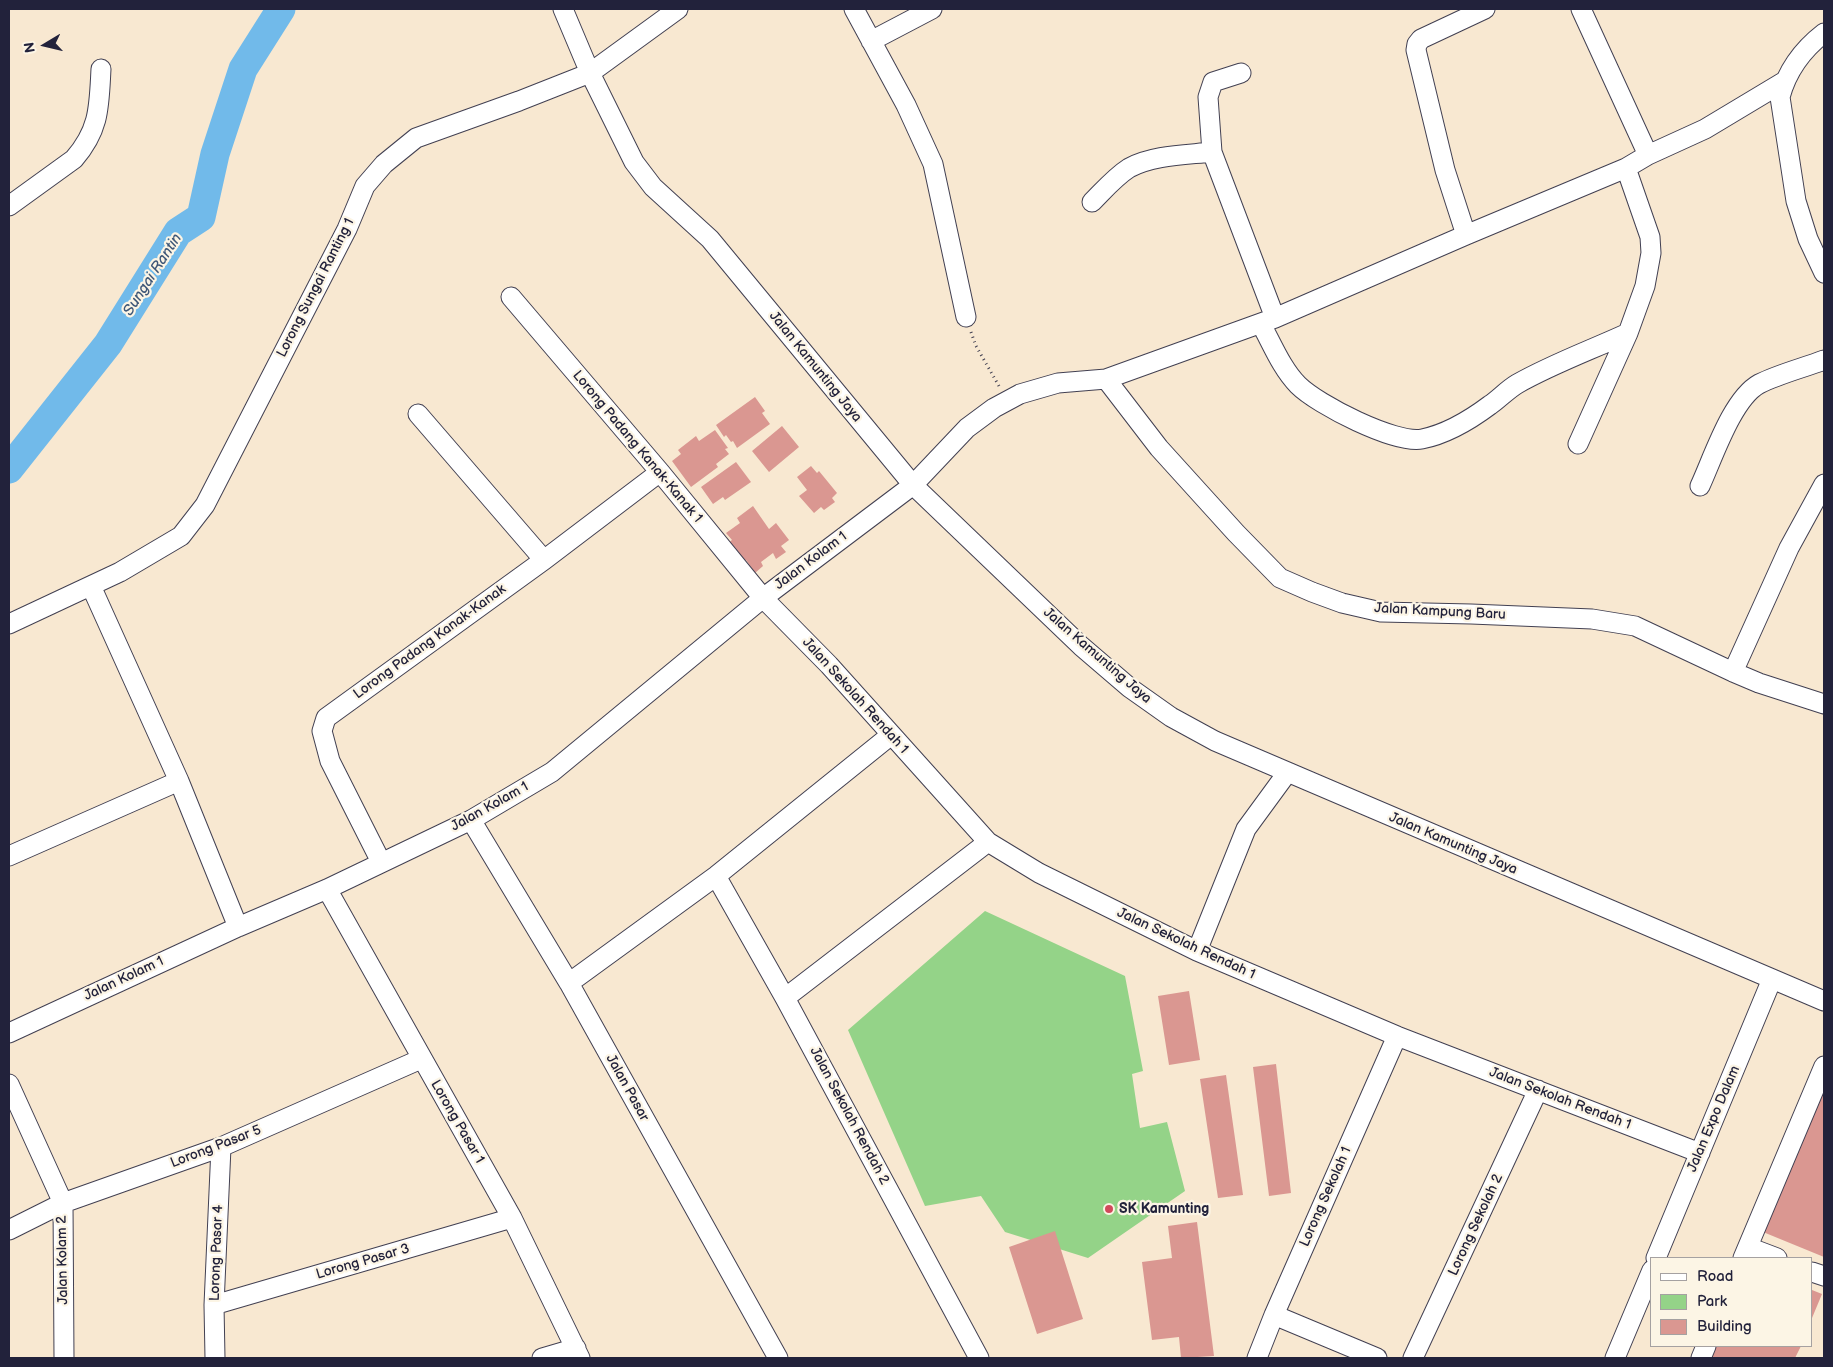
<!DOCTYPE html>
<html>
<head>
<meta charset="utf-8">
<style>
	body { margin:0 }
	#map { position:relative; width:1833px; height:1367px; overflow:hidden; background:#f8e8d1; font-family:"Balsamiq Sans",sans-serif }
	canvas { display:block }
	.frame { position:absolute; inset:0; border:10px solid #22223b; pointer-events:none }
	.legend { position:absolute; left:1650px; top:1257px; width:162px; height:90px; box-sizing:border-box; background:#fcf5e5; border:1px solid #a5a1a1; margin:0; padding:6px 9px; list-style:none; font-size:15px; color:#22223b }
	.legend li { display:flex; align-items:center; gap:10px; height:25px }
	.legend b { width:25px; border:1px solid #a5a1a1 }
	.north { position:absolute; left:20px; top:20px; width:50px; height:50px; -webkit-text-stroke:4px #fcf5e5; paint-order:stroke; rotate:261deg; font-size:14px; font-weight:700; line-height:20px; text-align:center; color:#22223b }
	.north::after { content:''; display:block; margin:auto; width:18px; height:22px; background:#22223b; clip-path:polygon(50% 0,100% 100%,50% 72%,0 100%) }
</style>
</head>
<body>
<div id="map">
<canvas width="1833" height="1367"></canvas>
<div class="frame"></div>
<ul class="legend">
<li><b style="height:6px;background:#fff"></b>Road</li>
<li><b style="height:14px;background:#94d388"></b>Park</li>
<li><b style="height:14px;background:#da9791"></b>Building</li>
</ul>
<div class="north">N</div>
</div>
<script>
const g = document.querySelector('canvas').getContext('2d');
g.lineJoin = 'round';
function fillPath(path, color) {
  g.fillStyle = color;
  g.fill(path, 'evenodd');
}
function trace(path, color, width, dash) {
  g.strokeStyle = color;
  g.lineWidth = width;
  g.lineCap = dash ? 'butt' : 'round';
  g.setLineDash(dash || []);
  g.stroke(path);
}
function write(font, color, halo, rows, align = 'center') {
  g.font = font + ' "Balsamiq Sans",sans-serif';
  g.lineWidth = 4.5;
  g.setLineDash([]);
  g.textBaseline = 'middle';
  g.strokeStyle = halo;
  g.fillStyle = color;
  for (const [text, x, y, turn = 0] of rows) {
    g.save();
    g.translate(x, y);
    g.rotate((+turn || 0) * Math.PI / 180);
    g.textAlign = isNaN(turn) ? turn : align;
    if (halo) g.strokeText(text, 0, 0);
    g.fillText(text, 0, 0);
    g.restore();
  }
}
fillPath(new Path2D(`
	M985,911L1125,976L1143,1071L1132,1074L1140,1128L1167,1122L1185,1191L1088,1258L1005,1232L981,1196L925,1206L848,1030Z`), '#94d388');
trace(new Path2D(`
	M9,469L108,344L178,232L201,217L215,154L243,69L281,9`), '#71baea', 29);
fillPath(new Path2D(`
	M755,397L765,411L762,413L770,424L737,448L733,441L731,442L726,435L724,437L716,425Z
	M782,426L799,447L769,472L752,451Z
	M715,430L728,448L725,449L729,454L716,464L718,467L691,487L672,461L681,454L678,450L696,436L699,441Z
	M736,462L751,482L725,500L723,497L713,504L701,487Z
	M811,466L817,473L819,471L837,493L832,498L835,502L824,510L821,507L814,513L799,496L807,490L797,477Z
	M753,506L769,529L776,523L789,540L781,546L786,552L776,559L773,553L761,562L763,566L755,573L746,560L739,565L725,545L732,540L726,533L740,523L737,518Z
	M1189,991L1200,1060L1169,1065L1158,996Z
	M1276,1064L1291,1193L1269,1196L1253,1067Z
	M1824,1069V1257L1763,1232Z
	M1226,1075L1243,1195L1218,1198L1200,1079Z
	M1197,1222L1214,1356L1181,1358L1179,1337L1152,1340L1142,1262L1172,1258L1168,1226Z
	M1055,1231L1083,1319L1037,1334L1009,1247Z
	M1812,1290L1822,1294L1812,1318Z
	M1716,1346H1801L1795,1358H1711Z`), '#da9791');
const minor = new Path2D(`
	M563,9L590,73L634,162L653,187L710,239L913,485L1081,646L1130,688L1171,717L1215,741L1824,1001
	M854,9L906,105L933,164L966,317
	M1581,9L1648,155
	M1824,33C1802,50 1787,71 1780,97L1796,201L1808,239L1824,273
	M871,41L932,9
	M1241,73L1213,82L1208,97L1212,152L1275,318
	M1092,202C1104,190 1115,177 1129,168C1153,155 1186,155 1212,152
	M9,206L74,159C100,129 99,106 101,69
	M1466,235L1445,170L1416,50L1417,44L1421,39L1485,9
	M511,297L660,472L763,598L829,665L988,842L1039,873L1197,951L1397,1036L1700,1153
	M1261,324C1272,344 1282,369 1298,385C1318,405 1395,444 1422,439C1447,434 1470,420 1490,405C1499,399 1507,390 1517,384C1552,364 1591,350 1628,333
	M1106,379L1159,448L1236,533L1280,578L1312,592L1342,603L1381,612L1471,614L1592,619L1635,626L1733,672L1759,683L1824,704
	M418,414L544,560
	M1578,444L1628,333L1645,286L1651,253L1650,237L1626,168
	M1700,486C1713,458 1732,399 1759,384C1779,374 1803,368 1824,360
	M91,586L179,781L238,927
	M9,624L120,572L181,536L205,505L347,229L365,186L384,164L416,138L519,101L590,73L678,9
	M1733,672L1789,548L1824,484
	M471,820L569,983L778,1358
	M9,856L179,781
	M381,862L330,761L322,731L326,718L544,560L660,472
	M716,876L785,998L979,1358
	M327,889L512,1218L580,1358
	M1197,951L1246,829L1287,773
	M569,983L716,876L891,735
	M785,998L988,842
	M9,1033L238,927L327,889L471,820L552,772L763,598L913,485L967,428L994,408L1020,394L1058,383L1106,379L1275,318L1466,235L1626,168L1648,155L1705,129L1785,81
	M9,1084L63,1203L64,1358
	M9,1230L63,1203L221,1147L421,1059
	M1748,1247L1777,1258
	M1656,1258L1772,979
	M1743,1258L1824,1066
	M1812,1272L1824,1276
	M214,1305L512,1218
	M1274,1315L1377,1358
	M215,1358L214,1305L221,1147
	M542,1358L576,1348
	M1257,1358L1274,1315L1397,1036
	M1413,1358L1538,1090
	M1615,1358L1652,1270
	M1701,1358L1706,1346`);
trace(minor, '#424052', 21);
trace(new Path2D(`
	M971,332L976,346L999,386`), '#424052', 3, [1, 4]);
trace(minor, '#fff', 19);
for (const [x, y, r, color] of [
	[1109,1209,5,"#d1495b"]
]) {
  const dot = new Path2D();
  dot.arc(x, y, r, 0, 2 * Math.PI);
  g.fillStyle = color;
  g.fill(dot);
  trace(dot, '#fcf5e5', 2);
}
write('14px', '#22223b', '#fcf5e5', [
	["Lorong Sungai Ranting 1",316,288,-63],
	["Jalan Kamunting Jaya",815,367,51],
	["Lorong Padang Kanak-Kanak 1",637,447,50],
	["Jalan Kolam 1",811,561,-37],
	["Jalan Kampung Baru",1440,612,3],
	["Lorong Padang Kanak-Kanak",430,642,-36],
	["Jalan Kamunting Jaya",1097,656,41],
	["Jalan Sekolah Rendah 1",855,696,48],
	["Jalan Kolam 1",490,807,-29],
	["Jalan Kamunting Jaya",1453,844,23],
	["Jalan Sekolah Rendah 1",1186,944,25],
	["Jalan Kolam 1",124,979,-25],
	["Jalan Pasar",627,1088,61],
	["Jalan Sekolah Rendah 1",1560,1099,21],
	["Jalan Sekolah Rendah 2",849,1116,62],
	["Jalan Expo Dalam",1714,1119,-67],
	["Lorong Pasar 1",457,1122,60],
	["Lorong Pasar 5",216,1147,-21],
	["Lorong Sekolah 1",1326,1197,-66],
	["Lorong Sekolah 2",1476,1225,-65],
	["Lorong Pasar 4",217,1253,-88],
	["Jalan Kolam 2",63,1260,-91],
	["Lorong Pasar 3",363,1262,-16]
]);
write('bold 14px', '#22223b', '#fcf5e5', [
	["SK Kamunting",1119,1209]
], 'left');
write('italic 15px', '#3e5778', '#fcf5e5', [
	["Sungai Rantin",153,275,-57]
]);
</script>
</body>
</html>
